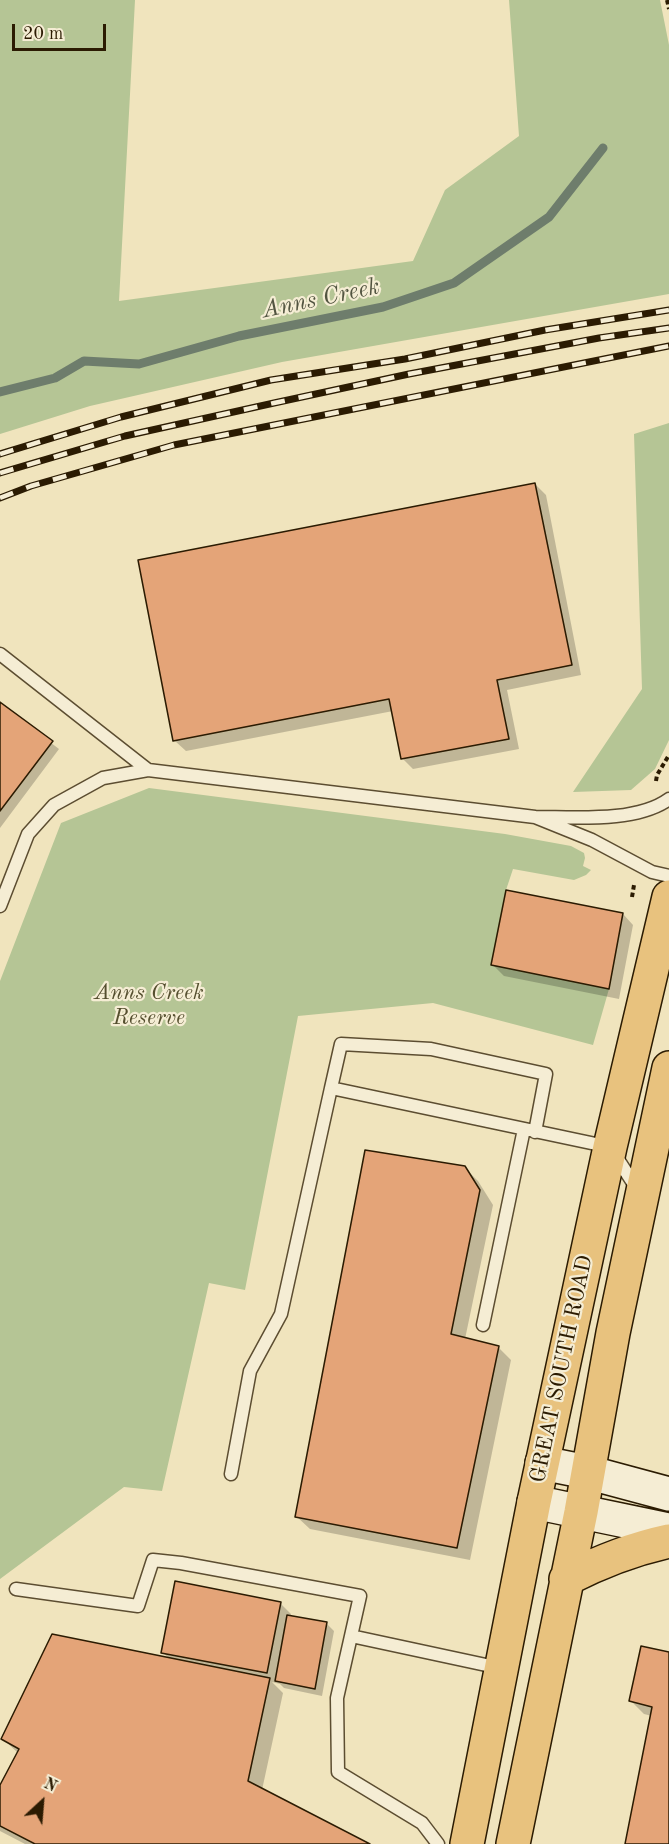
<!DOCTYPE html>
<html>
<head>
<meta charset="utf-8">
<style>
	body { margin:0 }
	#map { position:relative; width:669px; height:1844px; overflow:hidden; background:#f0e4bd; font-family:"Old Standard TT",serif }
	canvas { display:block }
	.north { position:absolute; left:12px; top:1772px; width:60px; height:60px; -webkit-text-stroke:4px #f5edd4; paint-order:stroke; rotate:26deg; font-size:16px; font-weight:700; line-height:24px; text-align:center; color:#2b1b02 }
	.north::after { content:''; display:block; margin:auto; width:21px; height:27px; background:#2b1b02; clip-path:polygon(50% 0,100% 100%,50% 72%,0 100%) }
	.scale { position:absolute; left:12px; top:24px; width:94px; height:27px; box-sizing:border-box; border:3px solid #2b1b02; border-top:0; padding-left:8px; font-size:18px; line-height:21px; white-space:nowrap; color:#2b1b02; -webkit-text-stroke:4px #f5edd4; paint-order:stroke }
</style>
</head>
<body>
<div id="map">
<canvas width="669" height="1844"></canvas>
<div class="north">N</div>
<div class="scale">20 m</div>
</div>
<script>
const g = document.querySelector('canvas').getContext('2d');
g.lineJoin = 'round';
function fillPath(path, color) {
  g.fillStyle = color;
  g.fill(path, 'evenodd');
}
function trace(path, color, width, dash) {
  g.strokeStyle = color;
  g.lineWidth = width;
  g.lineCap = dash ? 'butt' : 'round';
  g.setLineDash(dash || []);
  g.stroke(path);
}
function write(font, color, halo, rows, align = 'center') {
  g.font = font + ' "Old Standard TT",serif';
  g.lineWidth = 4.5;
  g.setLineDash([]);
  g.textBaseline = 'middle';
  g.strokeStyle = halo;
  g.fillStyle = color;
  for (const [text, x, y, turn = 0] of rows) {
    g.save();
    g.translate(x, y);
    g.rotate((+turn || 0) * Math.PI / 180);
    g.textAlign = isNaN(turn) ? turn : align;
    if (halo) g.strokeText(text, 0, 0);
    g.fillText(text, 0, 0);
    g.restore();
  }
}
fillPath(new Path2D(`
	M0,0H135L119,301L413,261L445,190L519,136L509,0H660L669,45V294L282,362L90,406L0,434Z
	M669,423V740L655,769L631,790L573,792L642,689L634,434Z
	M149,788L505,834L571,846L584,853L585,858L583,866L591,870L586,875L574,880L513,869L506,890L491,965L609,989L593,1045L433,1003L298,1016L245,1290L209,1283L162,1491L124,1487L0,1579V981L61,823Z`), '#b5c595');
fillPath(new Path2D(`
	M535,484L546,495L581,675L507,690L519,749L413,769L402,758L393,711L186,751L175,741Z
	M0,704L59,749L0,828Z
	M623,914L633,925L619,999L504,976L493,965Z
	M465,1168L478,1181L493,1205L465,1339L498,1347L511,1360L470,1560L310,1529L296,1516Z
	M280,1603L291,1614L290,1617L327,1624L334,1631L322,1696L284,1688L280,1684L272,1682L283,1693L262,1790L366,1844H25L0,1831V1789L18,1753L3,1739L170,1659L163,1653Z
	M669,1653V1844H626L652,1716L644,1714L631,1701Z`), '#0003');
trace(new Path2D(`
	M0,392L55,378L84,361L139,364L239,336L383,307L454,283L549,217L603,148`), '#6e7d6c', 9);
const building = new Path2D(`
	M535,483L572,665L497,680L509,739L401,759L389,699L173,741L138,560Z
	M0,702L53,741L0,811Z
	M506,890L623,913L609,989L491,965Z
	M365,1150L465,1166L480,1190L451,1334L499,1346L457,1548L295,1517Z
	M175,1581L281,1602L267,1673L161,1653Z
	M287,1615L327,1622L315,1689L275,1681Z
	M52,1634L270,1678L248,1781L370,1844H35L0,1826V1785L19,1749L1,1739Z
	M641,1646L669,1652V1844H625L652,1707L629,1701Z`);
fillPath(building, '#e4a478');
trace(building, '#2b1b02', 1.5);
const lane = new Path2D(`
	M0,654L148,770
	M669,799C636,823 574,817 535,817L592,840L652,872L669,876
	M0,906L28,834L54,805L103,778L148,770L535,817
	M331,1088L341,1044L431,1049L546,1074L535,1132
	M483,1325L524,1129
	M231,1474L250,1371L281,1314L331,1088L610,1147L637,1189
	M16,1589L138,1606L153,1560L181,1563L360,1596L351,1636
	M438,1844L422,1823L338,1772L337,1698L351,1636L500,1668`);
const secondary = new Path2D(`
	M542,1463L587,1472L669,1494
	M534,1502L669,1530`);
const primary = new Path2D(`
	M566,1579C599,1562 632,1549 669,1541
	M467,1844L534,1502L610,1147L669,897
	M513,1844L581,1512L613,1333L669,1068`);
trace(lane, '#5c4d31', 15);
trace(secondary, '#2b1b02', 36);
trace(primary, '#2b1b02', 36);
trace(new Path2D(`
	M667,0L669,9
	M656,781L657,775L669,755
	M632,897L634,885`), '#2b1b02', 4, [4.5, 3]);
trace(lane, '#f5edd4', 12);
trace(secondary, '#f5edd4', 33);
trace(primary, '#e8c27e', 33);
const rail = new Path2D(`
	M0,454L121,417L271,380L405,359L545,330L669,310
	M0,473L125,436L274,403L409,374L599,338L669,328
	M0,498L31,486L174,445L669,346`);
trace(rail, '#2b1b02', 7);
trace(rail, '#f5edd4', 4.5, [14]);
write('italic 22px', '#544e2e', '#f5edd4', [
	["Anns Creek",149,993],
	["Reserve",149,1018]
]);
write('22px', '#2b1b02', '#f5edd4', [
	["GREAT SOUTH ROAD",562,1369,-78]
]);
write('italic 24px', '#525440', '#f5edd4', [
	["Anns Creek",321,299,-12]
]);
</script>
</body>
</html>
